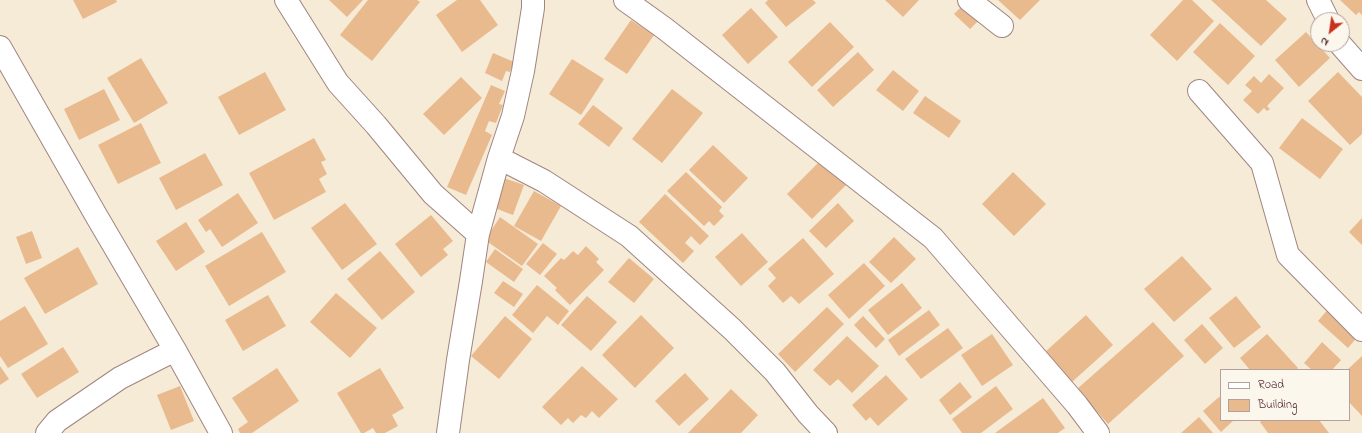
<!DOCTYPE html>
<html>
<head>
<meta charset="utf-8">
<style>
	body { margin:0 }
	#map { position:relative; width:1362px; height:433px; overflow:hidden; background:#f6ebd6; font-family:"Indie Flower",sans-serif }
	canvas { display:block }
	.legend { position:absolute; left:1220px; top:369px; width:130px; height:52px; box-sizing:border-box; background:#fbf7ec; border:1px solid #b4a19f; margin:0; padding:5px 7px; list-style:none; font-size:12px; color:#4a1f2b }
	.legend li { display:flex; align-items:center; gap:8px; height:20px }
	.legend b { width:20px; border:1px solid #b4a19f }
	.north { position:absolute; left:1310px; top:12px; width:40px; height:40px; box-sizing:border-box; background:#fbf7ec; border:1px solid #b4a19f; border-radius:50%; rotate:210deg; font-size:11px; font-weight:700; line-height:16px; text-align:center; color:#4a1f2b }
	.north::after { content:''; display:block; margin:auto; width:14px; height:18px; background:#c8321e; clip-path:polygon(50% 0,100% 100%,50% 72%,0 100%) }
</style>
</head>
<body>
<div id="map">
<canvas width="1362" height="433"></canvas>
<ul class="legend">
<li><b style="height:5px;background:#fff"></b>Road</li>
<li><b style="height:11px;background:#e9ba8e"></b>Building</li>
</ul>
<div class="north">N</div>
</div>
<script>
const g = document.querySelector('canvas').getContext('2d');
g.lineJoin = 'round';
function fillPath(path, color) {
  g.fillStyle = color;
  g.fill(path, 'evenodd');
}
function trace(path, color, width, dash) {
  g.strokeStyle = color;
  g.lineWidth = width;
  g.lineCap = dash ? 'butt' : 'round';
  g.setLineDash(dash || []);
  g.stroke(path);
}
fillPath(new Path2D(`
	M73,0H116L117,2L83,19Z
	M329,0H363L347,17Z
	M368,0H417L420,2L372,61L340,35Z
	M457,0H480L498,25L462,52L436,15Z
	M768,0H813L816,3L786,27L765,3Z
	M885,0H919L903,17Z
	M998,0H1040L1020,20Z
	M1183,0H1192L1214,21L1177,61L1150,35Z
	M1211,0H1266L1287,19L1261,46Z
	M1340,0H1362V15L1359,12L1356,15Z
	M964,4L980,19L970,29L954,14Z
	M751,8L778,37L748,64L722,35Z
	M631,20L654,35L627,74L604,59Z
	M830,22L854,47L812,87L788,62Z
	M1220,23L1255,56L1228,85L1193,52Z
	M1306,32L1330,58L1299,87L1275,60Z
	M858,52L874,70L833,107L817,90Z
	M493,53L514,62L510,72L506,71L502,81L485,73Z
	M141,58L168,103L134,123L107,78Z
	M572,59L604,79L581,115L549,94Z
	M893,70L919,91L903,111L876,90Z
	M265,72L286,110L239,135L218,97Z
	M1338,72L1362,97V134L1350,145L1308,101Z
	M1269,74L1284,88L1267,106L1270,109L1267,111L1264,108L1258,114L1243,100L1252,91L1245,85L1254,76L1261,83Z
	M461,77L482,98L444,135L423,114Z
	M491,85L505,91L499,104L503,105L496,123L489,121L485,131L492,135L466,195L447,187Z
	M104,89L120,120L79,140L64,109Z
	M672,89L703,113L662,163L632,139Z
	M925,96L961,121L949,138L913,113Z
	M593,105L623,128L609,147L578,124Z
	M1302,118L1343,149L1320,179L1279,148Z
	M141,123L161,163L118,184L98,145Z
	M314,138L326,160L321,162L327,174L319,179L326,192L274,220L249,173Z
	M713,145L748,178L724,203L689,170Z
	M205,153L223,185L176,210L159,178Z
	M823,158L848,183L812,219L787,194Z
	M686,172L722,207L719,211L724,216L714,226L709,221L704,226L667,191Z
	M1013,172L1046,204L1014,236L982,204Z
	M504,178L524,185L513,215L492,207Z
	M534,191L561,206L541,241L514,226Z
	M238,193L258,223L222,247L210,229L206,232L198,220Z
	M665,194L709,236L700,245L691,236L685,243L694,251L683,263L639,222Z
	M345,203L377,244L342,270L311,228Z
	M838,203L854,221L826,248L809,231Z
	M431,215L453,241L443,249L448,255L421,277L395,244Z
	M500,217L538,244L522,266L485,240Z
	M1362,218V245L1349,232Z
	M186,222L205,252L176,271L156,241Z
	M32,231L42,258L26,264L16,237Z
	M262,232L286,272L229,306L205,266Z
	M742,233L768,262L741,286L715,257Z
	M894,237L916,259L891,283L869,262Z
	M803,238L834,274L799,304L791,296L783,303L768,286L776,278L768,269Z
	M543,243L557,254L540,275L526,264Z
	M586,246L599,259L596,262L604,270L570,305L555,290L557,288L544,276L561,258L564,260L573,251L578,255Z
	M78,247L98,284L45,314L24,278Z
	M495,249L523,269L514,282L486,262Z
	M380,251L415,292L382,320L347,279Z
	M1182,256L1212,289L1174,322L1144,289Z
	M629,258L654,279L634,303L608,282Z
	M864,263L885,286L849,319L828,295Z
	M503,281L523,294L514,307L494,293Z
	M902,283L922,308L888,335L868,310Z
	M537,285L569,311L558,325L547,316L533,333L512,315Z
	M336,293L377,328L350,358L310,322Z
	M268,295L286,326L243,351L225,320Z
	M587,296L617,322L591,351L561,325Z
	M1236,296L1261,327L1234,348L1209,318Z
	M25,306L48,344L8,368L0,356V321Z
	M827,307L844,324L795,372L778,354Z
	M1329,308L1359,335L1348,348L1318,321Z
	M929,310L940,325L899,356L888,340Z
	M641,315L674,348L635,388L602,355Z
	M1086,315L1113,345L1072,382L1045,352Z
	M505,316L532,339L499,379L471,356Z
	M863,316L885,339L876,348L854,325Z
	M1153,322L1184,356L1108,424L1077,389Z
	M1202,324L1223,348L1205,364L1184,340Z
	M948,328L963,348L921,379L905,359Z
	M992,334L1013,365L982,386L961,355Z
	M1267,334L1298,368L1296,370H1250L1240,358Z
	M847,336L879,366L852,393L838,379L830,386L813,370Z
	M1322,342L1341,360L1332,370H1312L1304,363Z
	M63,347L79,372L37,398L21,374Z
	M1362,356V416L1349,402V370H1347Z
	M0,366L9,379L0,385Z
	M582,366L618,399L599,418L592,411L586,418L581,415L573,423L568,418L561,425L542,407Z
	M277,368L299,401L252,433H240L238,429L248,422L232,398Z
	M380,368L404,408L392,415L398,426L385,433H376L373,428L364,433H361L337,393Z
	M685,373L709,399L679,426L655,401Z
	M886,375L908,399L878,426L870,417L866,421L852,405Z
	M960,382L972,397L950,415L939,400Z
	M180,386L194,421L171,430L157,395Z
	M996,386L1013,409L981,433H962L952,419Z
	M731,389L758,415L741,433H688Z
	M1219,397L1221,399V420H1234L1221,432L1203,411Z
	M1043,398L1065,428L1058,433H995Z
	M1199,417L1213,433H1181Z
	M1263,420H1319L1329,433H1268L1260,422Z`), '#e9ba8e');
const minor = new Path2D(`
	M286,0L338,83L376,125L433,194L478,234
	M625,0L664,28L933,238L1077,405L1098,433
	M969,0L1002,26
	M1318,0L1328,20
	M1340,44L1362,69
	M0,47L97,217L175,350L221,433
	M1199,91L1262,163L1288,255L1362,330
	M499,158L544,181L629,236L732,329L775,372L808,414L826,433
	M47,433L57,421L120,378L175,350
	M448,433L458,360L471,281L478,234L499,158L513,116L523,71L533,8V0`);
trace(minor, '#a08580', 24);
trace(minor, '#fff', 22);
</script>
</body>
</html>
